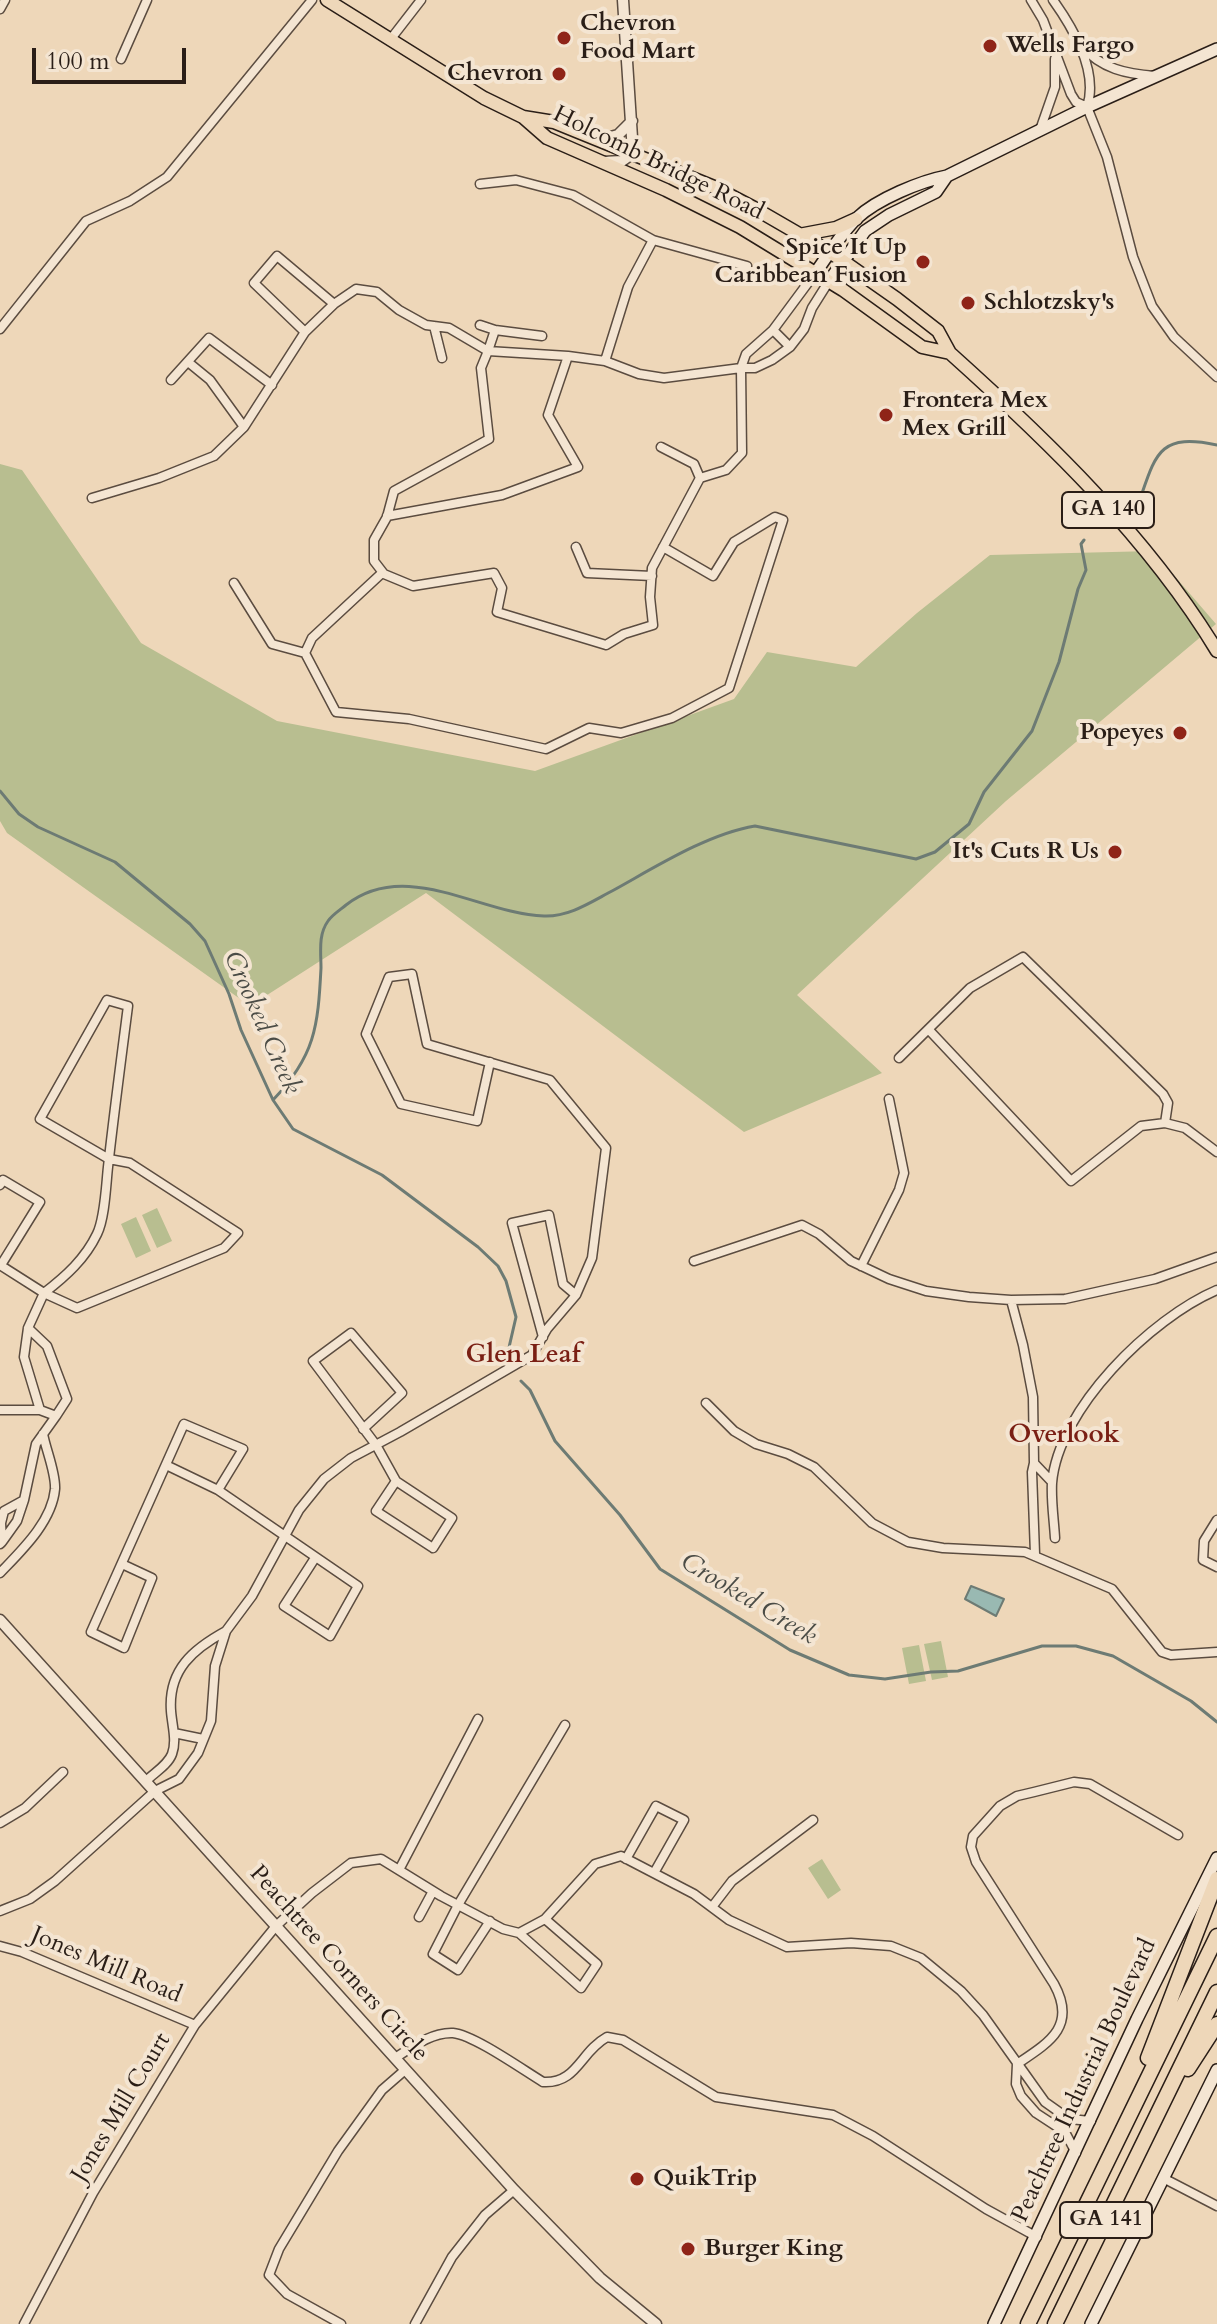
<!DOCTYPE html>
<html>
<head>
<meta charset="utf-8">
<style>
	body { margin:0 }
	#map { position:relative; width:1217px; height:2324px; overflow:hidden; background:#eed7b9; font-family:Cardo,serif }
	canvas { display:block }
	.scale { position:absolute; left:32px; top:48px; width:154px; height:36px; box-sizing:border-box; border:4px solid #2a1e17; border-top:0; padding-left:10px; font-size:24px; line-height:28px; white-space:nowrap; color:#2a1e17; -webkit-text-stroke:6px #f4e5d2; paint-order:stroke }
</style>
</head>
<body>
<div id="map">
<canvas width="1217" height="2324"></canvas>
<div class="scale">100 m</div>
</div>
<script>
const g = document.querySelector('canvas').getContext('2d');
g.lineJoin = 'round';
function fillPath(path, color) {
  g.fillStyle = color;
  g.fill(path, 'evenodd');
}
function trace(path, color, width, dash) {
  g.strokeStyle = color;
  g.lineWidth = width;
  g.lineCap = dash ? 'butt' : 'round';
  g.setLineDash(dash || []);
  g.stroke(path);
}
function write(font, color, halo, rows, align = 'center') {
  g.font = font + ' Cardo,serif';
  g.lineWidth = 8;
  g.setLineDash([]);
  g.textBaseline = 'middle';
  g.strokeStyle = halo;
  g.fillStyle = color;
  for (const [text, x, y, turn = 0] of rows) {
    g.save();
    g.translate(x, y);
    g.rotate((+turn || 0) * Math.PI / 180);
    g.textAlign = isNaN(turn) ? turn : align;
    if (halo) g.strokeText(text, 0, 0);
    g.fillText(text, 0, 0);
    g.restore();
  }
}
fillPath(new Path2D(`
	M0,464L22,470L141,643L277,721L535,771L734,699L767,652L856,667L917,613L990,555L1153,551L1216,624L1006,801L797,995L882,1073L744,1132L426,893L250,1006L7,833L0,821Z
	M157,1208L172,1241L157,1248L142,1215Z
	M136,1217L151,1251L136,1258L121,1224Z
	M941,1641L948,1677L932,1680L924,1644Z
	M919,1645L926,1681L909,1684L902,1648Z
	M822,1859L841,1890L828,1899L808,1868Z`), '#b8be90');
const water = new Path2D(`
	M971,1586L1004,1599L996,1616L965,1599Z`);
fillPath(water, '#99b9b2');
trace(water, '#6d7b74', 2);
trace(new Path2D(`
	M1139,502C1156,453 1159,433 1217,445
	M0,791L19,814L38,827L115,862L190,924L205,941L229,994L241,1030L273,1100L293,1129L382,1175L478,1247L498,1266L506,1281L516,1317L507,1356
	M273,1100C315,1056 318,1027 321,968C321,952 318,935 328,921C332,915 340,910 346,905C406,858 480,914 544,916C569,917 591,902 612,891C654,868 707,834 755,826L916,859L935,852L969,824L984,792L1032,731L1059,662L1078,589L1086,570L1081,544L1084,540
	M521,1381L530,1390L555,1441L620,1515L660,1569L790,1650L849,1675L885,1679L931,1672L958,1671L1042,1646H1076L1113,1656L1191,1701L1217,1722`), '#6d7b74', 3);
const minor = new Path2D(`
	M1031,0L1043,20L1071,94L1076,102L1087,107
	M1053,0C1073,28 1099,71 1087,107
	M0,9L5,0
	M390,40L421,0
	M1082,46C1101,69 1127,74 1155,76
	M121,59L147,0
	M1087,107L1107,157L1133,257L1152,306L1174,337L1217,377
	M1040,130L1055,87V59
	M480,184L516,180L573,195L653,240
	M434,326L442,358
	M0,329L86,221L130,201L167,177L312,0
	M495,330L542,336
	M773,330L790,347
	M305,332L254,283L277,256L334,304
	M568,356L605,361L639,374L664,378L741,368H755L772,360L790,347L804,329L812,308L829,281
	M605,361L628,287L653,240L747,266
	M188,362L210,380L244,427
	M171,380L209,338L272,385
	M661,447L694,464L700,478
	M92,498L159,478L214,456L244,427L305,332L334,304L356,289L377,292L399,310L426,325L449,328L488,351L481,368L489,439L394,491L387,517L374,540V561L384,574L413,586L494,573L502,588L497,612L606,645L624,634L653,625L650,597L652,568L700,478L726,470L742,453L741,368L746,354L773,330L816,272
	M387,516L502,495L578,467L548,415L568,356L488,351L495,330L480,325
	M576,547L587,573L652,576
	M234,583L272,644L305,653L336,712L409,719L546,749L589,728L621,733L672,718L729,688L783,520L775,517L734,542L713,576L663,547
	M305,653L312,638L382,573
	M929,1030L1071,1181L1141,1126L1165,1123L1185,1128L1217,1152
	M899,1058L970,988L1023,957L1163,1094L1168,1103L1165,1123
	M490,1062L477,1121L401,1104L366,1034L389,977L412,974L427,1044L550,1080L606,1148L592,1258L576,1295
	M109,1159L130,1163L238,1233L224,1248L77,1308L44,1293C66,1276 85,1259 97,1234C105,1218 106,1185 108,1167C114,1113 121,1060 128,1006L107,1000L40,1119L109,1159
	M0,1185L3,1180L40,1202L1,1265
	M694,1261L802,1225L819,1234L851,1261L889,1279L926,1291L969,1297L1011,1300L1065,1299L1155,1279L1217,1257
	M0,1265L44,1293L28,1328L24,1357L40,1410
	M861,1266L899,1190L904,1173L889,1099
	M1011,1300L1023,1345L1033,1397L1034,1463L1052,1482
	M28,1328L47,1346L67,1399L56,1416
	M706,1403L734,1431L756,1444L788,1454L814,1467L872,1523L908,1542L943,1548L1025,1552L1112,1589L1162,1652L1171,1655L1217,1652
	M0,1410H40L56,1416L36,1444L24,1500L4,1511L1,1523L2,1542L0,1544
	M363,1429L402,1393L351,1333L313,1361L376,1445L396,1481L452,1518L433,1548L376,1511L396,1481
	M1034,1463L1032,1472L1035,1554
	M166,1465L218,1490
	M1217,1520L1204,1541L1203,1560L1217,1567
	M1055,1538C1054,1520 1051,1501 1052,1483C1058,1409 1151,1318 1217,1290
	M2,1542L17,1521L24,1500
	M122,1564L152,1578L124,1648L91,1632L184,1424L243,1449L218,1490L358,1586L330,1636L284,1606L315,1558
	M0,1573C21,1551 52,1522 55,1489C56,1473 46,1450 43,1434
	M174,1733L203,1739
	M146,1781C154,1773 168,1765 172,1754C177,1741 172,1725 171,1711C168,1670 193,1649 226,1631
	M0,1823L25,1808L63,1772
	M626,1859L656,1806L684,1820L654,1873
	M399,1870L478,1719
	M712,1907L732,1881L813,1820
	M0,1911L30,1899L55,1881L155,1791L179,1779L198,1753L211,1721L215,1666L226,1631L252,1596L299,1510L324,1479L351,1458L400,1432L532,1355L547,1329L576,1295L563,1284L549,1215L512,1223L543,1337
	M419,1917L433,1891
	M490,1921L458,1970L433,1954L458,1905L565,1725
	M519,1933L581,1988L597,1964L545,1919
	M0,1946L22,1952L195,2025
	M395,2058C412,2047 432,2032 453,2033C474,2035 523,2070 543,2082C577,2084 580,2052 607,2037L623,2040L716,2097L833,2115L873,2136L986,2209L1037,2237
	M1017,2064C1050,2042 1077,2026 1054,1984L976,1862L971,1847L973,1836L1000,1806L1017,1796L1034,1792L1074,1782L1090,1784L1178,1835
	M1017,2064L1016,2084L1021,2096L1036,2113L1065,2132L1076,2153
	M1165,2179L1217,2206
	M24,2324L93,2193L195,2025L276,1926L312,1893L351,1863L381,1859L441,1896L503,1929L519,1933L545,1919L595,1864L621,1856L694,1894L729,1920L787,1947L851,1943L891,1946L921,1958L961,1991L983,2015L1045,2102L1069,2119L1091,2121
	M341,2324L287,2294L269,2275L279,2249L338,2151L382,2090L405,2070
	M415,2324L452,2257L485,2215L514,2190`);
const tertiary = new Path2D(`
	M599,140L618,135L632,121
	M603,162L622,161L633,153L623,0
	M0,1620L514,2190L600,2278L656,2324`);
const secondary = new Path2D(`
	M816,272C829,254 841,233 857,218C877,199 921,181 947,176L1087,107L1217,49
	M829,281L865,231L889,215L936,192L947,176
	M994,2324L1137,2019L1217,1858
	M1091,2324L1217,2070`);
const primary = new Path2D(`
	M327,0L484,98L523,117L547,138L666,190L740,227L843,290L922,347L950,353
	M523,117L554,122L714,187L754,208L830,252L897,299L938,331L950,353C1048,441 1148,537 1217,651
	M799,235L836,228L856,219`);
const motorway = new Path2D(`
	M1148,2058L1217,1879
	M1188,2069L1217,2024
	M1028,2324L1217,1936
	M1055,2324L1217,1992`);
trace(minor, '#5b4c40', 11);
trace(tertiary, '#5b4c40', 13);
trace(secondary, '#2a1e17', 14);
trace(primary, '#2a1e17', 15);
trace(motorway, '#2a1e17', 17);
trace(minor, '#f4e5d2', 8);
trace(tertiary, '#f4e5d2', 10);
trace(secondary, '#f4e5d2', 11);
trace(primary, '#eed7b9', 12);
trace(motorway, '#eed7b9', 14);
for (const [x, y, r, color] of [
	[564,38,8,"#8f2418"],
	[990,46,8,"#8f2418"],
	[559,74,8,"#8f2418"],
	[923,262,8,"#8f2418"],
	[968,303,8,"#8f2418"],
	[886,415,8,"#8f2418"],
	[1180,733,8,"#8f2418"],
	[1115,852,8,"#8f2418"],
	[637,2179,8,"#8f2418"],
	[688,2249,8,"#8f2418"]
]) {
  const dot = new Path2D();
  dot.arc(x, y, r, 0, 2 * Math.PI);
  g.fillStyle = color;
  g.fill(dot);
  trace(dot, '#f4e5d2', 3);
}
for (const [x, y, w] of [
	[1108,510,92],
	[1106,2220,92]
]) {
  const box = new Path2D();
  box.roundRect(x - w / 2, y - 18, w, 36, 6);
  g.fillStyle = '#f4e5d2';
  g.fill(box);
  trace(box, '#2a1e17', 2);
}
write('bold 22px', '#2a1e17', null, [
	["GA 140",1108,510],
	["GA 141",1106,2220]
]);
write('bold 24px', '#2a1e17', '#f4e5d2', [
	["Chevron",580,24],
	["Food Mart",580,52],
	["Wells Fargo",1006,46],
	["Chevron",543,74,"right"],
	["Spice It Up",907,248,"right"],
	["Caribbean Fusion",907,276,"right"],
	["Schlotzsky's",984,303],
	["Frontera Mex",902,401],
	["Mex Grill",902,429],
	["Popeyes",1164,733,"right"],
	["It's Cuts R Us",1099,852,"right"],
	["QuikTrip",653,2179],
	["Burger King",704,2249]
], 'left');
write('24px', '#2a1e17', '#f4e5d2', [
	["Holcomb Bridge Road",658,164,26],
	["Peachtree Corners Circle",338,1964,48],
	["Jones Mill Road",106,1966,23],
	["Peachtree Industrial Boulevard",1085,2081,-65],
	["Jones Mill Court",122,2108,-59]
]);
write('italic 26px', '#4b4c46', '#f4e5d2', [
	["Crooked Creek",261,1023,66],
	["Crooked Creek",748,1600,31]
]);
write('bold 26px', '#7a1f14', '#f4e5d2', [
	["Glen Leaf",523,1356],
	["Overlook",1064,1436]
]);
</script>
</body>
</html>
